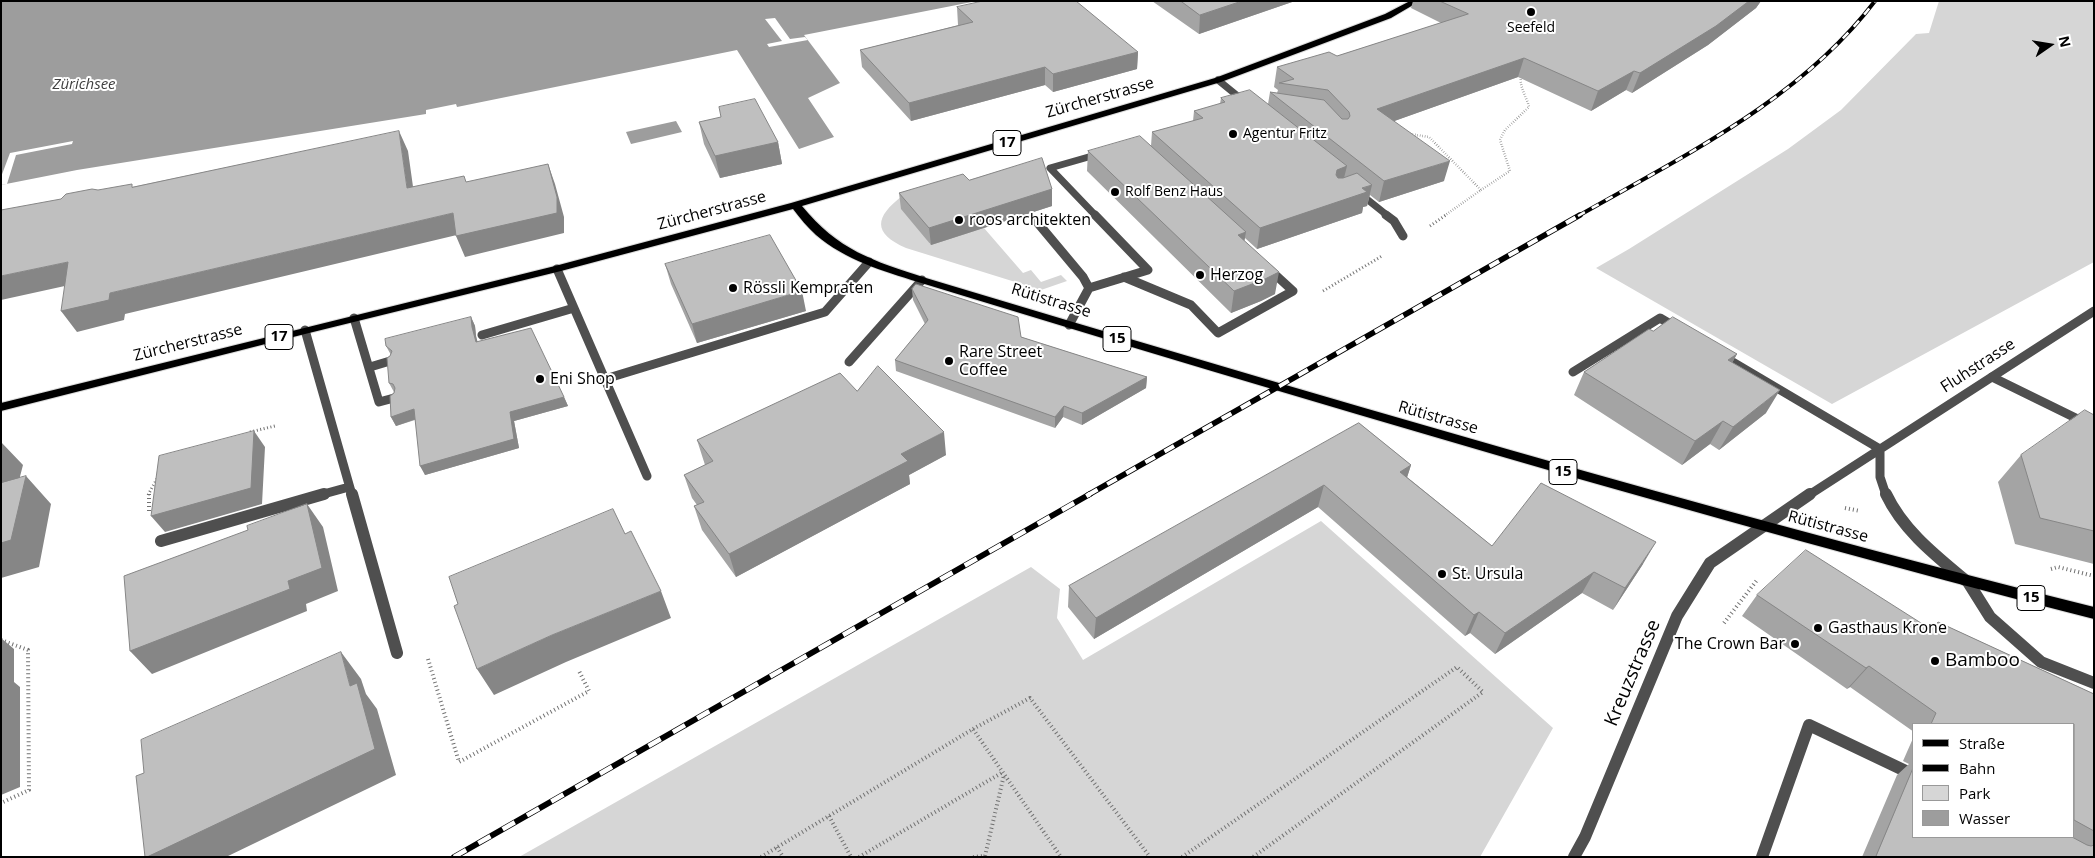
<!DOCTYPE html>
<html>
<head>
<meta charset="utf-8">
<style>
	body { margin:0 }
	#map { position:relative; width:2095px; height:858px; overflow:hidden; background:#fff; font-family:"Open Sans",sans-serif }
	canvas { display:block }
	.frame { position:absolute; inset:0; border:2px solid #000; pointer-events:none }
	.legend { position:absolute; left:1912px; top:723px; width:162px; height:115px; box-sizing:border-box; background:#fff; border:1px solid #999; margin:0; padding:6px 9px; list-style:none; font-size:15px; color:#000 }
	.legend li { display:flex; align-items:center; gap:10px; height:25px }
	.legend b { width:25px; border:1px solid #999 }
	.north { position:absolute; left:2025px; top:20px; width:50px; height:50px; -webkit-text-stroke:4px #fff; paint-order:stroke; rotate:77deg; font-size:14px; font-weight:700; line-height:20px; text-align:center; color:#000 }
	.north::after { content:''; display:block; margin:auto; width:18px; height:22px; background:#000; clip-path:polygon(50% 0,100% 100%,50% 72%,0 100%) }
</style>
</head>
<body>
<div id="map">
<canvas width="2095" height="858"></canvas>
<div class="frame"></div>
<ul class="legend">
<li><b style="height:6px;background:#000"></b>Straße</li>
<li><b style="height:6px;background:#000"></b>Bahn</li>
<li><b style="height:14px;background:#d6d6d6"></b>Park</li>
<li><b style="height:14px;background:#9d9d9d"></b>Wasser</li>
</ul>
<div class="north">N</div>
</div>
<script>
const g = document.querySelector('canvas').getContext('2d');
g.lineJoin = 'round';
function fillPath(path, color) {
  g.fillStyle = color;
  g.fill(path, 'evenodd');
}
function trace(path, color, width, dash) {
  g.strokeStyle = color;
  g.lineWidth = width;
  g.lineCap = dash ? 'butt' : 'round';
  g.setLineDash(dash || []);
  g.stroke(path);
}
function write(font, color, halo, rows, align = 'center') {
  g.font = font + ' "Open Sans",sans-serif';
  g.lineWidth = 4;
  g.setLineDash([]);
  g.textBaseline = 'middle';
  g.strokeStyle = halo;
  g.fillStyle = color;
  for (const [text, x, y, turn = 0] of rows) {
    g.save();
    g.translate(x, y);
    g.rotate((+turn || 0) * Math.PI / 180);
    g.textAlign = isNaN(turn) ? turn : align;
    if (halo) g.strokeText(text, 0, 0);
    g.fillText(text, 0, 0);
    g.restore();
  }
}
fillPath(new Path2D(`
	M1939,1H2094V262L1832,404L1596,268L1629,249L1788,149L1841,110L1916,34L1929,33Z
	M902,196L930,244L984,228L1023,273L1031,270L1041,282L1061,275L1067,281L1041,290L906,248C872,233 875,217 902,196Z
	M1321,521L1553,728L1480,857H519L1031,567L1060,589L1057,618L1083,660Z`), '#d6d6d6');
fillPath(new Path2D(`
	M1,1H977L804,35L840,83L808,98L834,137L799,149L737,50L457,107L456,104L426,110V114L77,170L1,185Z
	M676,121L682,132L631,144L626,132Z`), '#9d9d9d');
fillPath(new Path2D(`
	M775,18L790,39L805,37L808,40L769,47L767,44L782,41L765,19Z
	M73,141L72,144L16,155L7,184L1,185V177L10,153Z`), '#fff');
const primary = new Path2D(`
	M1410,1H1420L1391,18L1221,82L802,206C838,250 873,261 926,278C1313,394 1701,509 2094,607V619C1699,518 1308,401 918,282C883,271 845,260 816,235C807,227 800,218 793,209L561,271L305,334L1,411V403L555,266L791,203L1215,78L1385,14Z`);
trace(primary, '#dbdbdb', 2);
trace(new Path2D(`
	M1410,134L1429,137L1481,190L1444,216
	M1481,190L1510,171L1500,140L1505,130L1529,107C1527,98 1519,86 1521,77`), '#717171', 2.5, [0.5, 2]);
trace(new Path2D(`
	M1430,226L1446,215
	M1323,291L1382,256
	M250,432L275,426
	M148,495L158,477`), '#717171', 3, [1, 2.5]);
trace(new Path2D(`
	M149,494V513
	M1845,508L1860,511
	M2051,569L2058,567L2094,576
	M1724,623L1757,580
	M1,640L28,650L29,790L1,803
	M428,659L459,762L589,691L579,671
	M973,729L1030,698L1150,857
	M829,816L851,857
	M777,847L783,857
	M985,856L1004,775
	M761,857L973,729L1061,857
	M859,857L1003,772
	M973,857L985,856
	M1182,857L1457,667L1483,692L1253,857`), '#717171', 4, [1, 3]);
trace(new Path2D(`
	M1218,80L1245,102
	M1358,192L1388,216
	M1096,216L1050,168L1099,154`), '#4f4f4f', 7);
trace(new Path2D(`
	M1386,215L1394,221L1403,236
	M1037,222L1083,277L1089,288
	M557,269L647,476
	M1124,277L1191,305L1218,333L1293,291L1269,269
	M354,318L379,402L394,398
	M1069,325L1089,288L1148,270L1095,215
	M305,330L352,495
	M482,335L574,308
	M1721,355L1880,449
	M849,362L922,280
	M370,367L390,361
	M1573,372L1660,318L1677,328
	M1992,377L2094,427
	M605,379L825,312L869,262
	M320,495L349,487`), '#4f4f4f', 9);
trace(new Path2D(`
	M352,494L397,653
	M161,541L324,494
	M1968,582L1990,617L2041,662L2094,683
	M1762,857L1809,725L1914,775`), '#4f4f4f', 12);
trace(new Path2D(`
	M1880,449V477L1886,495
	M1809,495L2094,311`), '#4f4f4f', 9);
trace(new Path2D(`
	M1886,494C1903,530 1935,555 1965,580
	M1574,857L1585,837L1677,616L1710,563L1810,494`), '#4f4f4f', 12);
fillPath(primary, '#000');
const railFar2 = new Path2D(`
	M1578,216C1683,156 1800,100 1875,1`);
const railFar1 = new Path2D(`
	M1088,495L1580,215`);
const rail = new Path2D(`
	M454,857L1090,494`);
trace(railFar2, '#000', 4);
trace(railFar1, '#000', 5.5);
trace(rail, '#000', 6);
trace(railFar2, '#fff', 2.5, [8]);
trace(railFar1, '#fff', 4, [11]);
trace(rail, '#fff', 4.5, [14]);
fillPath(new Path2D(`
	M1152,1H1295L1199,34Z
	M1413,1H1761L1756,8L1708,45L1632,93L1626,90L1591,111L1518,77L1394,121L1444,181L1379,202L1370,195L1367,206L1363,207L1362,213L1257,249L1245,238L1244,241L1275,294L1261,301L1231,313L1087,171L1088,151L1151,146L1152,132L1193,121L1194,111L1220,104L1221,98L1268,104L1270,92L1277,93L1278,90L1274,87L1277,67L1337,56L1441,23L1411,8Z
	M957,7L1138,52L1137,69L1053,92L1045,85L911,121L862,67L860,50L959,25H958Z
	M699,122L778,142L782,164L720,178L704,144Z
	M969,180L1052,189V206L931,245L901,209L899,193Z
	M665,264L806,311L697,343L671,284Z
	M912,289L1021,337L1147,377L1146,388L1082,425L1063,417L1055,428L896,371L895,360L925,324L913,300Z
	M471,317L475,326L476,336L477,342L564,397L568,406L514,421L519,448L425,475L415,420L396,426L391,417L394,392L389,383L391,355L386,346Z
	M1653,331L1737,354L1732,363L1766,413L1719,450L1710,444L1682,465L1574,395L1584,372Z
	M857,391L946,455L909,475L910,484L736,577L702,530L694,506L697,505L692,498L684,475L705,465L697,440Z
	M2094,415V564L2015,544L1998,482L2021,455Z
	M1359,423L1411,465L1407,477L1492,546L1643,564L1613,610L1582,593L1495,654L1470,633L1465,636L1318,507L1094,639L1068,607L1069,586Z
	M1757,595L1931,629L1938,622L2094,694V857H1862L1897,775L1909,764L1903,761L1914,736V837H2074V724H1914V732L1850,687L1847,689L1742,616Z`), '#a4a4a4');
fillPath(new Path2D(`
	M1242,1H1295L1199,34L1200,15Z
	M1749,1H1761L1756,8L1708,45L1632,93L1640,73Z
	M1138,52L1137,69L1053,92V74Z
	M1524,58L1518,77L1372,129L1377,109Z
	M1045,67V85L911,121L909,103Z
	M1634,71L1626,90L1591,111L1598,91Z
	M399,131L408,151L416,208L407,188Z
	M778,142L782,164L720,178L715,156Z
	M1450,161L1444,181L1379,202L1384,181Z
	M548,164L555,184L564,217V233L465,257L456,236Z
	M1347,166L1342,186L1333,191L1337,170Z
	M1372,185L1367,206L1363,207L1362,213L1257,249L1260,228Z
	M1052,189V206L931,245L929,228Z
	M453,213L461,234L125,314L124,320L77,332L61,311L110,293Z
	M1246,232L1242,254L1238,235Z
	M68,262L83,282L1,300V276Z
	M1279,272L1275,294L1261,301L1231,313L1234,291Z
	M802,291L806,311L697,343L692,324Z
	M471,317L475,326L476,336L480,351L476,342L472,327Z
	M1737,354L1724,377L1728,360Z
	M1147,377L1146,388L1082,425V413Z
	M1780,390L1766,413L1719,450L1733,427Z
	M564,397L568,406L514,421L519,448L425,475L420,466L510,412Z
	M1064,406L1063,417L1055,428V417Z
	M414,409L419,418L396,426L391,417Z
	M1723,421L1710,444L1682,465L1695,441Z
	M254,431L265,447L262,504L165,532L151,516Z
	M944,432L946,455L909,475L910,484L736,577L729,554L901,454Z
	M1,442L23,465L10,515L1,506Z
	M1411,465L1404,487L1400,472Z
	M26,476L51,504L39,567L1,578V543Z
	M1324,485L1318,507L1094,639L1096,618Z
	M307,504L323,527L338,591L306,604L307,611L152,674L130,651Z
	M1656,542L1643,564L1613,610L1625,588Z
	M1594,572L1582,593L1495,654L1505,633Z
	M661,591L671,618L566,662L494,695L477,669L552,635Z
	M1479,612L1470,633L1465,636L1474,615Z
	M1,638L14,649V682L20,687V787L1,795Z
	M341,652L361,679L366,694L377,709L396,775L226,857H147L350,686Z
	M1869,666L1850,687L1847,689L1866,668Z`), '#868686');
const building = new Path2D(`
	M983,1H1076L1138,52L1053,74L1045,67L909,103L860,50L973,22L957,7Z
	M1181,1H1242L1200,15Z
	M1440,1H1749L1716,26L1640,73L1634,71L1598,91L1524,58L1377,109L1450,161L1384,181L1270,92L1324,100L1342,119H1348L1350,116L1349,112L1328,90L1279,83L1294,79L1277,67L1329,52L1337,56L1468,14Z
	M1250,90L1347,166L1337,170L1336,175L1338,178H1343L1357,173L1372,185L1362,188L1367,192L1260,228L1152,132L1203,118L1194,111L1225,102L1221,98Z
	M755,99L778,142L715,156L699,122L721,117L719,107Z
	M399,131L407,188L464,176L466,182L548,164L557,197V213L456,236L453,213L110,293L109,300L61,311L68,262L1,276V210L61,199L66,194L92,189L98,190L132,184V187Z
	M1140,136L1246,232L1238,235L1279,272L1265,279L1234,291L1088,151Z
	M1042,158L1052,189L929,228L899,193L963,174L969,180Z
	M770,235L802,291L692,324L665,264Z
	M916,284L1018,317L1021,337L1147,377L1082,413L1064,406L1055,417L895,360L928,320L912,289Z
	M471,317L472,327L476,342L531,328L564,397L510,412L514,439L420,466L414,409L391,417L390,396L394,393L395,388L393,384L389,383L387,358L390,356L392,351L386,346L385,339Z
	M1673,317L1737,354L1728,360L1780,390L1733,427L1723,421L1695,441L1584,372L1649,329L1653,331Z
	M878,366L944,432L901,454L908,461L729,554L694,506L704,502L684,475L713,461L697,440L840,373L857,391Z
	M2085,410L2094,415V531L2040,518L2021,455Z
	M1359,423L1411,465L1400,472L1492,546L1541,483L1656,542L1625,588L1594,572L1505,633L1479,612L1474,615L1324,485L1096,618L1069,586Z
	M254,431L251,488L151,516L159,456Z
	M26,476L11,540L1,543V483Z
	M307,504L322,568L288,581L290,589L130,651L124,576L248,530L247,526Z
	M613,509L625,534L631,531L661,591L552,635L477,669L454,606L458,604L449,577Z
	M1806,550L1932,630L1938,622L2094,694V831L2074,820V724H1931L1936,713L1869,666L1866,668L1757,595Z
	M341,652L350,686L357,683L375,749L147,857H145L136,776L144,773L141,740Z
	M1914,766V837H2072L2087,845L2091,846L2094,845V857H1876Z`);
fillPath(building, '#bfbfbf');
trace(building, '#868686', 1);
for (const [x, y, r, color] of [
	[1531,12,5,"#000"],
	[1233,134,5,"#000"],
	[1115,192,5,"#000"],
	[959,220,5,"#000"],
	[1200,275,5,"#000"],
	[733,288,5,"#000"],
	[949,361,5,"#000"],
	[540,379,5,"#000"],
	[1442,574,5,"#000"],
	[1818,628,5,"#000"],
	[1795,644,5,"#000"],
	[1935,661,5,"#000"]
]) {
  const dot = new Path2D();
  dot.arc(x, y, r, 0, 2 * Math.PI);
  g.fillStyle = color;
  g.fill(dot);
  trace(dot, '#fff', 2);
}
write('14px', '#000', '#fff', [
	["Seefeld",1531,28,"center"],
	["Agentur Fritz",1243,134],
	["Rolf Benz Haus",1125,192]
], 'left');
write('italic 15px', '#3e3e3e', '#fff', [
	["Zürichsee",84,85]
]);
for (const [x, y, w] of [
	[1007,143,28],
	[279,337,28],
	[1117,339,28],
	[1563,472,28],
	[2031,598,28]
]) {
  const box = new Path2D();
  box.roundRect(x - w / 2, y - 12.5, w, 25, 4);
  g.fillStyle = '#fff';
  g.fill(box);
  trace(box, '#000', 1);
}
write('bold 15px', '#000', null, [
	["17",1007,143],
	["17",279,337],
	["15",1117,339],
	["15",1563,472],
	["15",2031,598]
]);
write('16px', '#000', '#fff', [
	["Zürcherstrasse",1100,98,-16],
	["Zürcherstrasse",712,211,-15],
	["Rütistrasse",1051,301,17],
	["Zürcherstrasse",188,343,-14],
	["Fluhstrasse",1978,366,-33],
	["Rütistrasse",1438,418,16],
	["Rütistrasse",1828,527,15]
]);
write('16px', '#000', '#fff', [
	["roos architekten",969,220],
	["Herzog",1210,275],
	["Rössli Kempraten",743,288],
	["Rare Street",959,352],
	["Coffee",959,370],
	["Eni Shop",550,379],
	["St. Ursula",1452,574],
	["Gasthaus Krone",1828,628],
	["The Crown Bar",1785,644,"right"]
], 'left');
write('19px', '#000', '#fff', [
	["Bamboo",1945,661]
], 'left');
write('19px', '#000', '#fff', [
	["Kreuzstrasse",1633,673,-67]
]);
</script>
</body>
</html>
